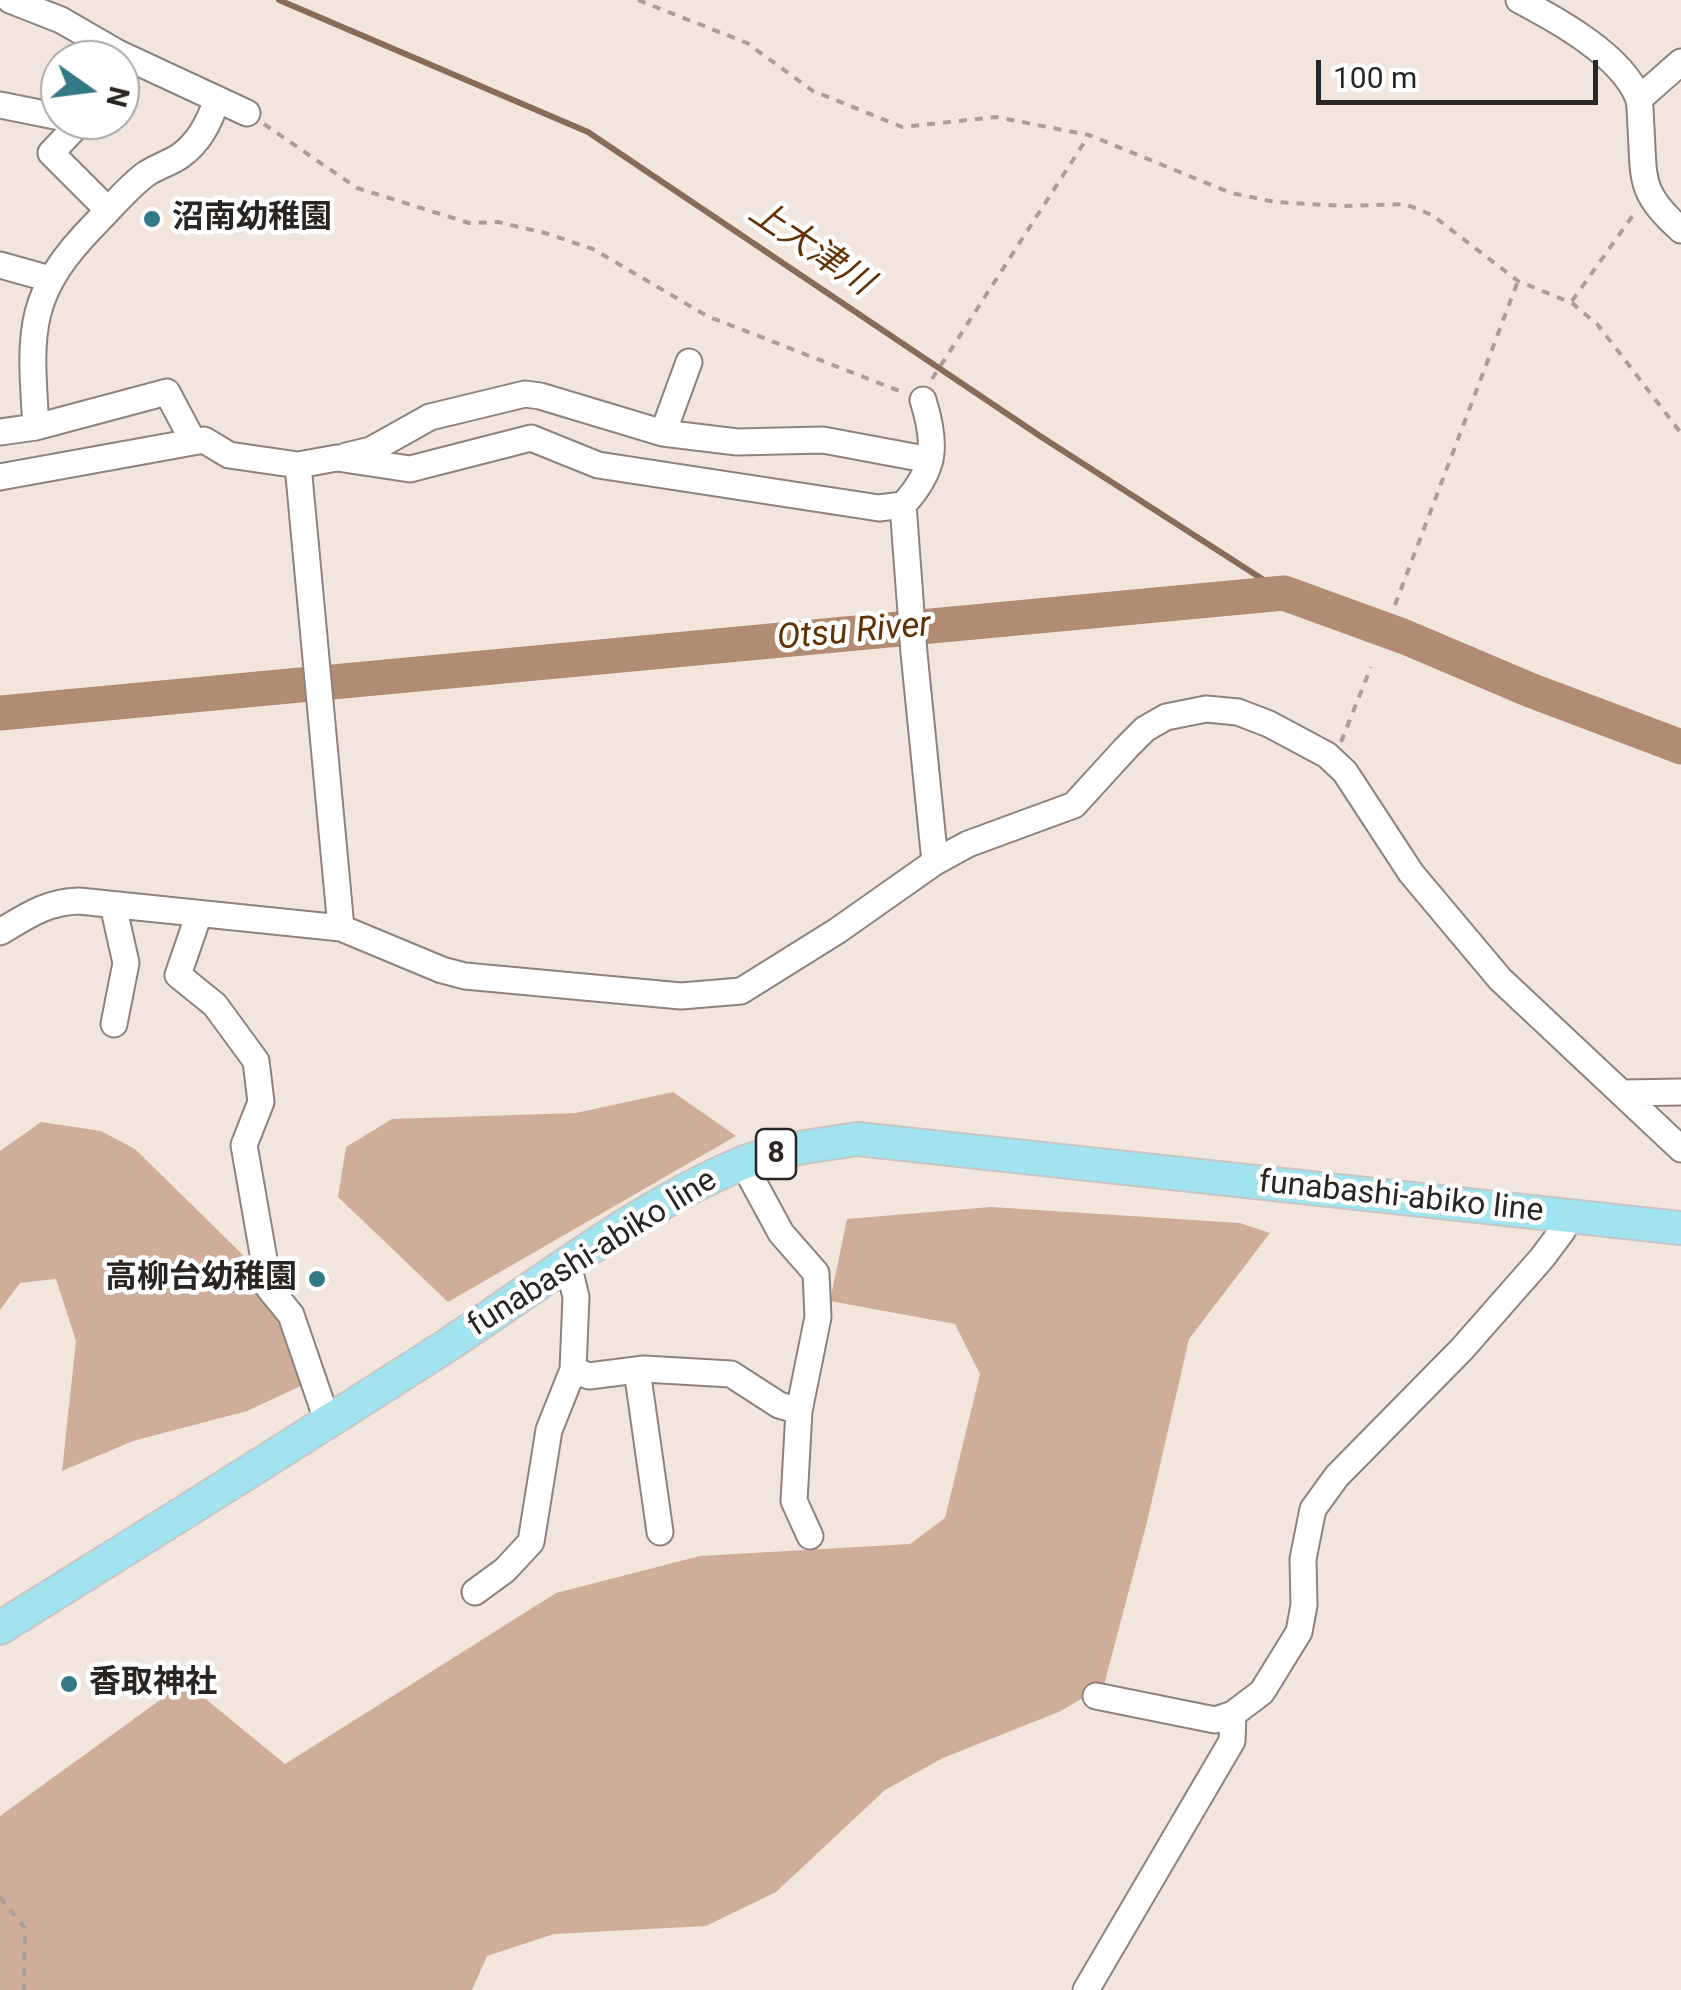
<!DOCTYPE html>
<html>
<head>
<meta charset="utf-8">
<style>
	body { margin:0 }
	#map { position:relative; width:1681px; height:1990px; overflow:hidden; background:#f2e5dc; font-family:Roboto,sans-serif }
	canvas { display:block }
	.north { position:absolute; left:40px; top:40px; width:100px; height:100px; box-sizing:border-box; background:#fff; border:2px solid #a9a8a7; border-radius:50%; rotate:104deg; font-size:28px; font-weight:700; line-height:40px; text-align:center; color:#292522 }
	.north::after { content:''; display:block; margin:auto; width:35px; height:45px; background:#337985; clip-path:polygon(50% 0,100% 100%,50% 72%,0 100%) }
	.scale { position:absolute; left:1316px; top:60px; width:282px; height:45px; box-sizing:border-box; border:5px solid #292522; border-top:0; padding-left:12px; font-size:30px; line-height:35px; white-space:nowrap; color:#292522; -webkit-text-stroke:8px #fff; paint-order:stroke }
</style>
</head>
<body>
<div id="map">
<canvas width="1681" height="1990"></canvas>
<div class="north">N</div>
<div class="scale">100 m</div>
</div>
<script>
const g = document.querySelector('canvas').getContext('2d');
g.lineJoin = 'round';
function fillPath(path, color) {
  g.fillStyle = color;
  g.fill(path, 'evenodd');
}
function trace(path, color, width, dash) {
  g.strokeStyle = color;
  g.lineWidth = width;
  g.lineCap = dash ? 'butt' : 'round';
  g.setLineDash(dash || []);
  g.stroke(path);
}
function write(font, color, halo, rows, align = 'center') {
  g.font = font + ' Roboto,"Noto Sans JP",sans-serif';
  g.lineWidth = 9;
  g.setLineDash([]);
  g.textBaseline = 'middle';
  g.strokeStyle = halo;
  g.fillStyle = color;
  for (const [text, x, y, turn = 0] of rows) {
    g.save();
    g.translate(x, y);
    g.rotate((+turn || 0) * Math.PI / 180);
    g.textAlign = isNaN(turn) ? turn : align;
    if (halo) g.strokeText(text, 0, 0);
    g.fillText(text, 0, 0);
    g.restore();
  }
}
fillPath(new Path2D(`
	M673,1092L736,1136L448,1302L338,1197L346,1147L392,1119L576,1113Z
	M41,1122L101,1131L135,1149L244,1256L287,1319L305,1384L247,1411L133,1441L62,1471L76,1341L56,1279L20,1283L0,1310V1151Z
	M991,1207L1240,1223L1270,1233L1189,1339L1147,1522L1104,1685L1061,1711L943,1758L885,1790L776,1892L706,1926L554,1934L487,1956L472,1990H0V1816L185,1682L285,1764L556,1593L700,1556L910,1544L945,1518L980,1374L955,1324L830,1301L847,1219Z`), '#cfae99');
trace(new Path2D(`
	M279,0L588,132L1040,436L1284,593`), '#886c5a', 6);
trace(new Path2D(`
	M0,713L1284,593L1405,637L1530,690L1681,747`), '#b18b72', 35);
const minor = new Path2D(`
	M10,0L61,20L118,53L247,113
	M1519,0C1557,20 1621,55 1638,97C1641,105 1640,118 1641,127C1644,180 1639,193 1681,230
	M1639,99L1681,62
	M0,105L60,117
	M82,120L51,153L108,210
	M0,265L50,279
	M36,427C30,332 25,295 96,223C112,207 128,187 146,174C156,167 170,163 180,156C200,142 210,121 217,99
	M0,432L36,427L167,392L193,441
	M663,433L689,362
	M346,456L371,450L430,417L525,394L540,396L663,433L737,442L823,440L930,460
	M298,465L341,928
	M0,477L204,440L229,455L298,465L337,458L410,469L531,438L598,465L879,508L903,505C936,469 937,445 923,400
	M903,505L914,653L935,862
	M113,905L126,963L114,1024
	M199,914L178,975L215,1005L256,1061L261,1102L244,1145L269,1288L291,1315L327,1420
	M0,932C27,916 46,902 79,901L341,928L442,970L465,976L681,996L741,991L837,931L935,862L968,844L1074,805L1126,748L1145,729L1166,717L1206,709L1238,712L1269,724L1327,755L1345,772L1411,873L1500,979L1681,1149
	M1625,1093L1681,1092
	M743,1163L781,1233L816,1273L818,1317L799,1411L794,1501L810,1536
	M573,1370L589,1376L644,1369L731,1374L779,1405L799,1411
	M637,1370L660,1532
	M475,1592L505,1570L531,1542L549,1430L573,1370L576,1297L568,1264
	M1096,1696L1215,1720L1233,1714L1262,1692L1299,1632L1304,1605L1303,1559L1313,1509L1337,1476L1462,1349L1542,1258L1563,1230V1216
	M1086,1990L1232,1741L1233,1714`);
const major = new Path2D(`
	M0,1628C148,1535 296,1443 443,1348C540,1285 633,1210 740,1164C777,1149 819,1145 858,1139L1681,1228`);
trace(minor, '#8e827a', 29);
trace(major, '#c7c6c6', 36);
trace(new Path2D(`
	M638,0L747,43L813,91L902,127L996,117L1089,135L1231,193L1275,202L1344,206L1405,204L1432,215L1518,281L1572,303L1598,325L1681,433
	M264,124L357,188L469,223L498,222L545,233L593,249L707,316L902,392
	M1572,301L1636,211
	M932,379L1089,135
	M1395,605L1518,281
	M1341,742L1371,667
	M0,1897L25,1928L24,1990`), '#a99f98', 4, [8, 8]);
trace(minor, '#fff', 25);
trace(major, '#a1e3ef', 32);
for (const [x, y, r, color] of [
	[152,219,10,"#337985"],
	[317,1279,10,"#337985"],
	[69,1684,10,"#337985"]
]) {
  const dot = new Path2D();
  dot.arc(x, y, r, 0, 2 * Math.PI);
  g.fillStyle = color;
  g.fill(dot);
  trace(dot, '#fff', 4);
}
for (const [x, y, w] of [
	[776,1154,40]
]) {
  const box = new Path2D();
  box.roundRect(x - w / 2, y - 25, w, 50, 8);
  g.fillStyle = '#fff';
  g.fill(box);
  trace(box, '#292522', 2.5);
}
write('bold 30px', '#292522', null, [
	["8",776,1154]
]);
write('bold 32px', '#292522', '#fff', [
	["沼南幼稚園",172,219],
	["高柳台幼稚園",297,1279,"right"],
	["香取神社",89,1684]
], 'left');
write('32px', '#292522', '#fff', [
	["funabashi-abiko line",1401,1198,6],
	["funabashi-abiko line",593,1254,-32]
]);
write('italic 35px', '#623003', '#fff', [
	["上大津川",810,249,34],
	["Otsu River",854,633,-5]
]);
</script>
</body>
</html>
